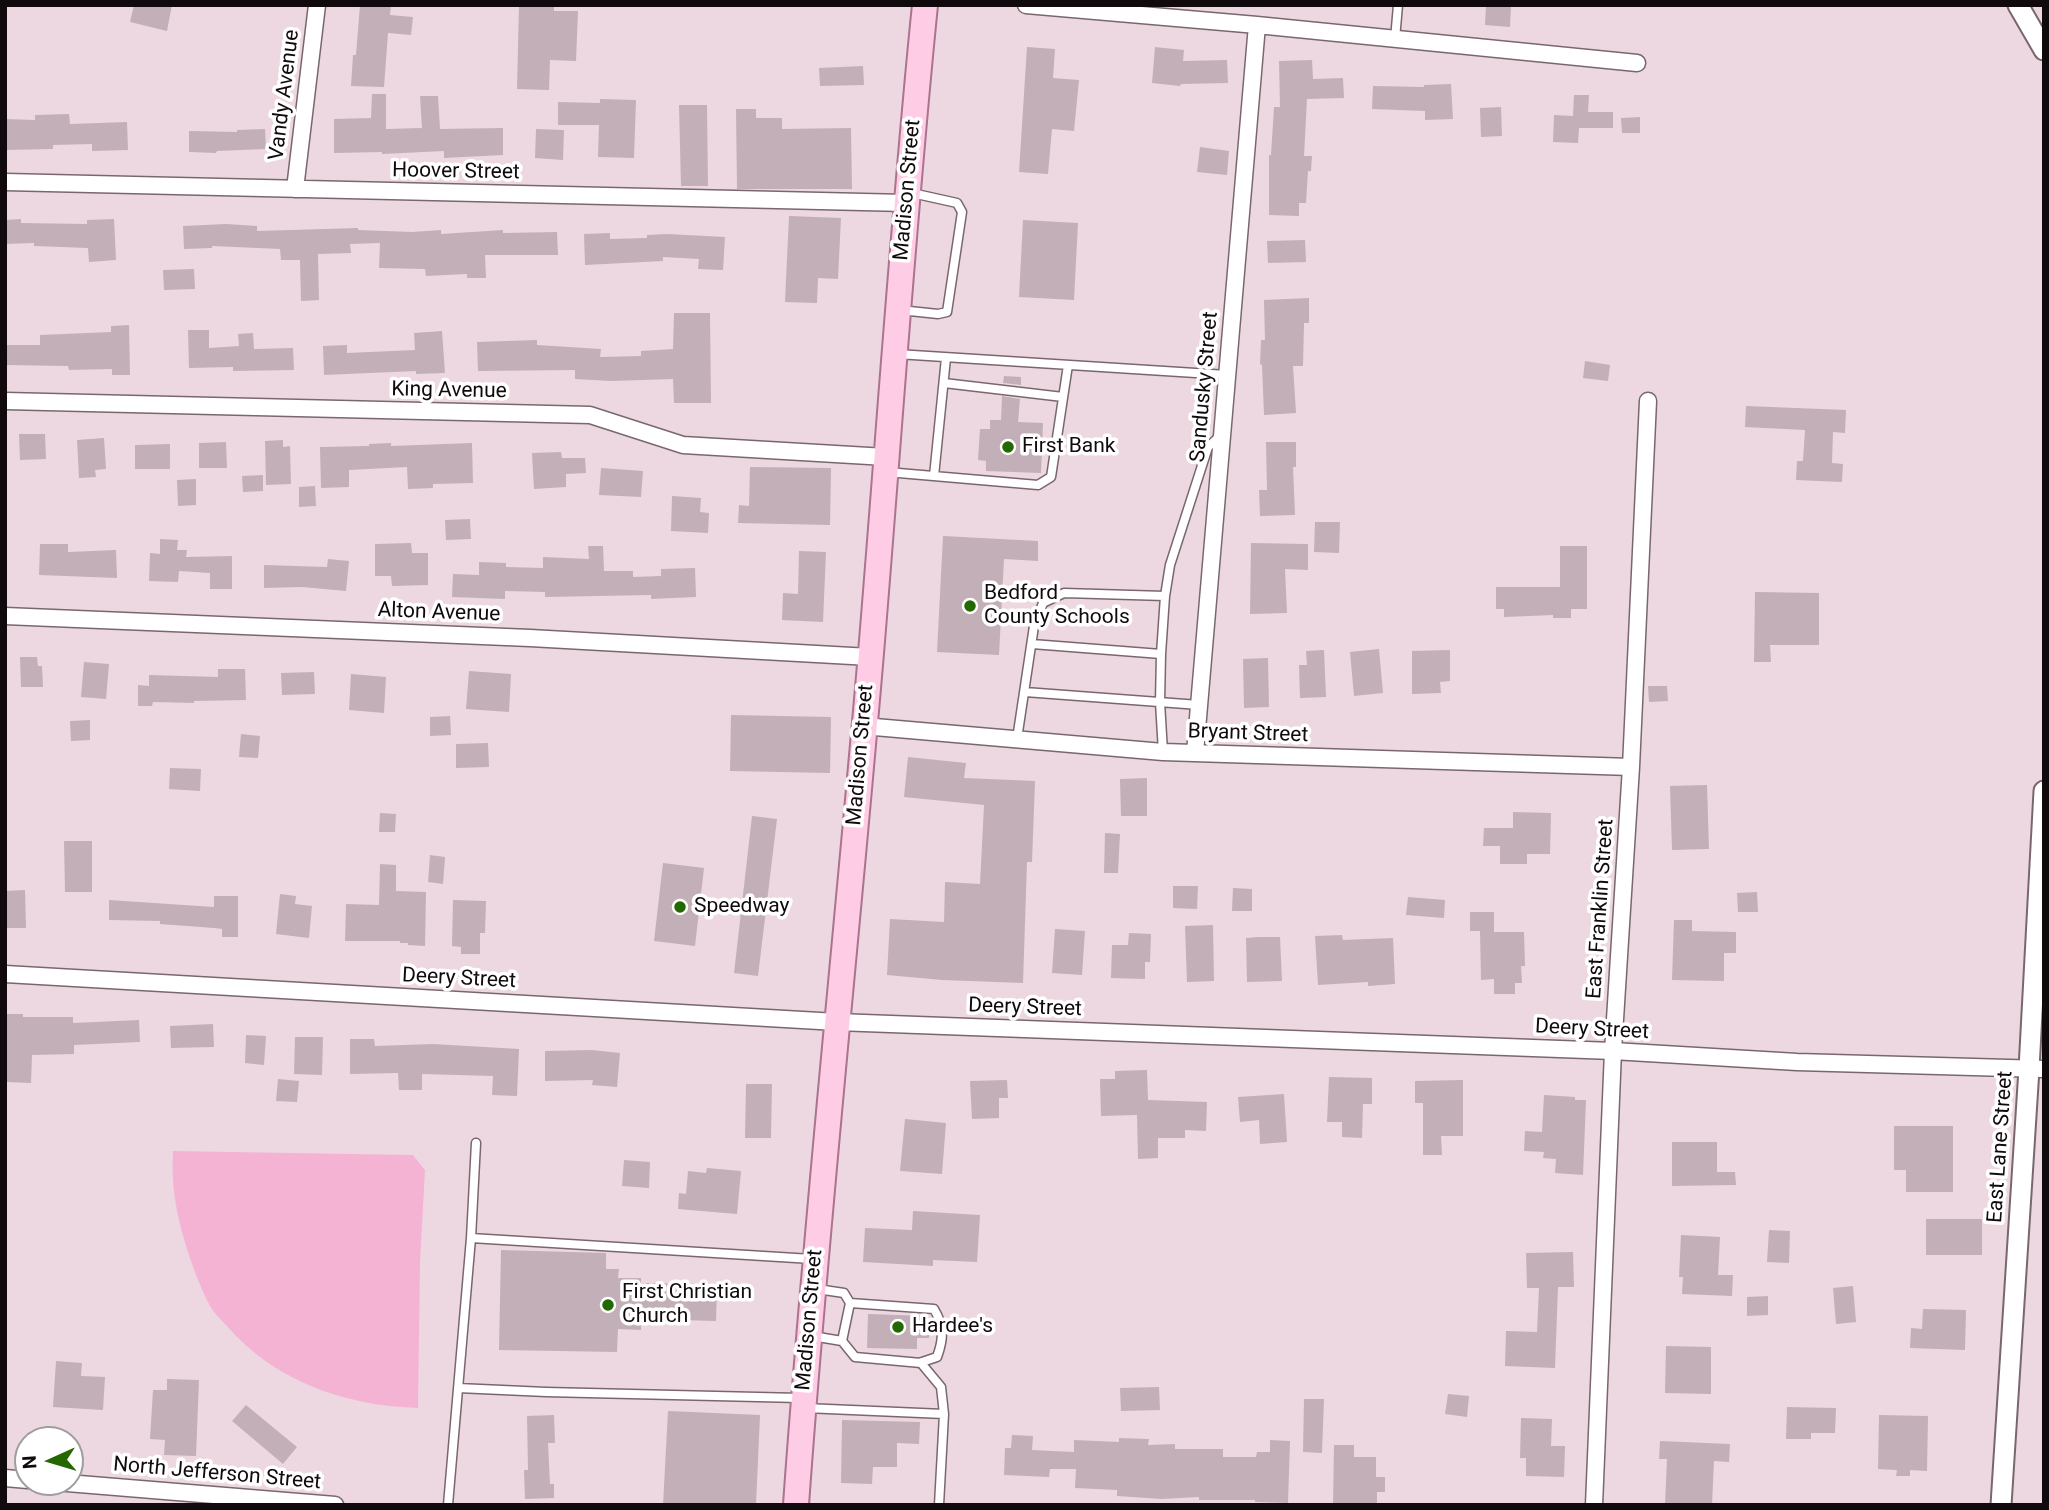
<!DOCTYPE html>
<html>
<head>
<meta charset="utf-8">
<style>
	body { margin:0 }
	#map { position:relative; width:2049px; height:1510px; overflow:hidden; background:#edd8e1; font-family:Roboto,sans-serif }
	canvas { display:block }
	.frame { position:absolute; inset:0; border:7px solid #100a0d; pointer-events:none }
	.north { position:absolute; left:14px; top:1426px; width:70px; height:70px; box-sizing:border-box; background:#fff; border:2px solid #9f9d9e; border-radius:50%; rotate:266deg; font-size:19px; font-weight:700; line-height:28px; text-align:center; color:#100a0d }
	.north::after { content:''; display:block; margin:auto; width:24px; height:32px; background:#236800; clip-path:polygon(50% 0,100% 100%,50% 72%,0 100%) }
</style>
</head>
<body>
<div id="map">
<canvas width="2049" height="1510"></canvas>
<div class="frame"></div>
<div class="north">N</div>
</div>
<script>
const g = document.querySelector('canvas').getContext('2d');
g.lineJoin = 'round';
function fillPath(path, color) {
  g.fillStyle = color;
  g.fill(path, 'evenodd');
}
function trace(path, color, width, dash) {
  g.strokeStyle = color;
  g.lineWidth = width;
  g.lineCap = dash ? 'butt' : 'round';
  g.setLineDash(dash || []);
  g.stroke(path);
}
function write(font, color, halo, rows, align = 'center') {
  g.font = font + ' Roboto,sans-serif';
  g.lineWidth = 7;
  g.setLineDash([]);
  g.textBaseline = 'middle';
  g.strokeStyle = halo;
  g.fillStyle = color;
  for (const [text, x, y, turn = 0] of rows) {
    g.save();
    g.translate(x, y);
    g.rotate((+turn || 0) * Math.PI / 180);
    g.textAlign = isNaN(turn) ? turn : align;
    if (halo) g.strokeText(text, 0, 0);
    g.fillText(text, 0, 0);
    g.restore();
  }
}
fillPath(new Path2D(`
	M173,1151L413,1155L425,1170L420,1262L418,1408C347,1406 275,1382 227,1326C221,1320 214,1313 210,1306C200,1287 192,1265 186,1246C176,1213 171,1185 173,1151Z`), '#f5b3d3');
fillPath(new Path2D(`
	M134,5H172L167,31L130,22Z
	M360,5H391L390,15L413,17L411,35L388,33L384,87L351,86L353,55H356Z
	M519,5H554V11H578L576,61L550,60L549,90L517,89Z
	M1486,5H1511L1510,27L1485,25Z
	M1027,47L1055,49L1053,78L1079,80L1074,131L1052,129L1048,174L1019,172Z
	M1155,47L1184,50L1183,61L1227,60L1228,83L1181,84L1180,86L1152,83Z
	M1312,60L1313,79L1343,78L1344,98L1307,99L1304,156H1312L1311,171H1308L1306,203H1299V216L1269,215V155H1271L1274,107H1280L1279,61Z
	M863,66L864,85L820,86L819,68Z
	M1451,84L1453,119L1425,120V111L1372,109L1373,86L1424,87V85Z
	M372,94H386V129L422,128L420,96H438L440,129L503,128V155L444,158V151L382,154V152L334,153V119L371,118Z
	M1574,95H1589L1588,112H1613V128H1579L1578,143L1553,142L1554,115L1573,116Z
	M600,99L636,100L634,158L598,157L599,125H558V102L600,103Z
	M679,105H707L708,186H681Z
	M1501,107L1502,136L1481,137L1480,108Z
	M736,109H756V118H782V129L851,128L852,189H737Z
	M69,114L70,124L127,122L128,150L92,151V144L53,145V149L5,150V119L35,120V115Z
	M1640,117V133H1622L1621,118Z
	M265,129L266,149L217,151L216,153L189,152V131L237,132V130Z
	M536,129L564,130L563,160L535,158Z
	M1200,147L1229,151L1227,175L1197,172Z
	M789,216L841,218L838,279L818,278L817,303L785,302Z
	M21,219V223L87,224V220L114,219L116,260L89,262L88,248L34,246V243L5,244V220Z
	M1023,220L1078,223L1074,300L1019,297Z
	M226,224L257,226V231L358,228V230L412,232L441,230V234L503,230V233L557,232L558,255H485L486,278H467V274L426,276L425,269L379,268L380,243L350,244L351,253L318,254L319,300L301,301L300,260H281L280,249L212,246V248L184,249L183,226Z
	M610,233V239L647,238V235L667,234L725,237L723,270L698,269L699,259L663,257V261L585,265L584,234Z
	M1305,240L1306,262L1268,263L1267,241Z
	M194,269L195,289L164,290L163,270Z
	M1309,298V323H1304L1303,366H1293L1296,413L1264,415L1262,365L1260,364L1261,340H1265L1264,300Z
	M674,313H710L711,403H674L673,379L611,381L575,379V370L478,371L477,342L537,340V345L601,349L600,357L641,356V351L673,349Z
	M129,325L130,375H112V369L69,370L68,366L5,365V345H40V335L111,332V326Z
	M188,330H209V348L239,346L238,334L253,333L254,349L293,348L294,370L233,371V367L189,368Z
	M442,331L445,373L416,374V371L324,375L323,346L347,345V353L415,350L414,333Z
	M1585,361L1610,365L1608,381L1583,378Z
	M1004,376L1021,377V385L1003,383Z
	M1002,396L1020,399L1018,422L1043,423L1041,473L986,471V461L978,460L980,429H990V420H1001Z
	M1746,406L1846,410L1845,433L1833,432L1832,463L1843,464L1842,482L1796,480L1797,461H1803L1805,430L1745,427Z
	M19,434H45L46,459L20,460Z
	M104,438L106,469L95,470L96,477L79,478L77,440Z
	M283,440V447L290,446L291,484L266,485L265,441Z
	M226,442L227,468H199V443Z
	M1266,442H1296V467H1293L1295,515L1260,516L1259,490H1267Z
	M391,443V446L472,443L473,483L433,484V488L408,489L407,467L349,470V487L321,488L320,447L369,446V444Z
	M170,444V469H135V445Z
	M561,452L562,458H585L586,473L566,474V487L534,489L532,453Z
	M750,467L831,468L830,525L738,523L739,505L749,506Z
	M601,468L643,471L641,497L599,495Z
	M263,475V491L243,492L242,476Z
	M196,479V505L178,506L177,480Z
	M315,486L316,506L299,507V487Z
	M672,496L701,498L700,512L709,513L708,533L671,531Z
	M470,519L471,539L446,540L445,520Z
	M1315,522H1340L1339,553L1314,552Z
	M943,536L1038,541V561L1004,559L999,655L937,652Z
	M160,539L178,540L177,550H187L186,557L232,556V589H210V573L179,571L178,582L149,581L150,553L160,554Z
	M411,543L412,553H428V585L392,586L391,576H375V544Z
	M1251,543L1308,544V570L1285,569L1287,613L1250,614Z
	M40,544H68V552L116,550L117,578L39,575Z
	M588,546H603L604,571H633V577L661,576V569L695,568L696,597L651,599V595L545,597V592L505,591V599L452,597L453,574L479,575V562L506,563V567L543,568V557L589,559Z
	M1560,546H1587V609H1571V618H1553V615L1504,617V609H1496V587H1560Z
	M799,551L826,552L823,622L782,620L783,593L798,594Z
	M328,559L349,561L346,591L302,587L264,588V565L327,567Z
	M1755,592L1819,593V645H1770L1771,662H1754Z
	M1379,649L1383,693L1354,696L1350,652Z
	M1324,650L1326,697L1300,698L1299,665H1307L1306,651Z
	M1450,650V681L1440,682L1441,693L1412,694V651Z
	M20,657H37L38,666H42L43,687H21Z
	M1268,658L1269,707L1244,708L1243,659Z
	M84,662L109,664L106,699L81,697Z
	M218,669H245L246,700L194,701V703L153,702L152,706H138V685L149,686V675L218,677Z
	M469,671L511,674L509,712L466,709Z
	M314,672L315,694L282,695L281,673Z
	M351,674L386,677L384,713L349,710Z
	M1648,686H1667L1668,701L1649,702Z
	M731,715L831,717L830,773L730,771Z
	M450,716L451,735L430,736V717Z
	M90,720V740L71,741L70,721Z
	M241,734L260,736L258,758L239,757Z
	M488,743L489,767L456,768V744Z
	M908,757L966,763L964,778L1035,781L1032,862H1027L1023,983L942,980L887,975L890,919L944,922L945,882L980,884L984,805L904,797Z
	M170,768L201,769L200,791L169,789Z
	M1147,778V816H1121L1120,779Z
	M1707,785L1709,849L1672,850L1670,786Z
	M1513,812L1551,813L1550,854H1527V864H1500V846H1483L1484,828H1513Z
	M380,813L396,814L395,832H379Z
	M752,816L777,819L758,976L734,973Z
	M1105,833L1120,834L1118,873H1104Z
	M64,841H92V892H65Z
	M430,855L445,857L443,884L428,882Z
	M663,863L704,868L695,946L654,941Z
	M380,864L396,865V891L426,892L425,946L408,945V943H400V941H345L346,904L379,905Z
	M1173,886H1198L1197,909L1173,908Z
	M1233,888L1252,889V911H1232Z
	M25,890L26,928H5V891Z
	M1757,892L1758,912H1738L1737,893Z
	M280,894L296,896L295,904L312,906L309,938L276,934Z
	M214,896H238V937H222V929L214,928L160,924V921L109,920V900L214,907Z
	M1408,897L1445,900L1444,918L1406,915Z
	M453,900L486,901L485,933H480V954H461V947L452,946Z
	M1470,912H1494V932H1524L1525,966H1521L1522,983H1515V994H1494V979L1481,980L1480,931H1470Z
	M1674,920H1692V931L1736,932V953H1724V981L1672,980Z
	M1213,925L1214,981L1187,982L1185,926Z
	M1055,929L1085,931L1082,975L1052,973Z
	M1129,933L1151,934L1150,962H1145V979L1111,978L1112,945H1128Z
	M1342,935L1343,940L1393,938L1395,984L1368,986V982L1318,985L1315,936Z
	M1258,937H1280L1282,981L1247,982L1246,938Z
	M5,1014H23V1017H73V1023L139,1020L140,1042L74,1045V1054L32,1055L31,1083L6,1082Z
	M213,1024L214,1047L171,1048L170,1026Z
	M246,1035L266,1036L264,1065L245,1063Z
	M295,1037H323L322,1075L294,1074Z
	M350,1039H374L375,1046L433,1044L519,1049L517,1096L492,1095L493,1076L422,1074V1090H399L398,1073L350,1074Z
	M592,1050L620,1053L617,1087L592,1085L593,1080L545,1081V1051Z
	M1147,1070L1148,1100L1207,1102L1206,1131L1185,1130V1138H1158V1158L1138,1159L1137,1115L1101,1116L1100,1079H1115V1071Z
	M1329,1077L1372,1078V1104H1363L1362,1138L1342,1137V1122H1327Z
	M278,1079L299,1081L297,1102L276,1101Z
	M1007,1080L1008,1098H999V1118L972,1119L970,1081Z
	M1463,1080V1136H1441L1442,1155H1423V1103H1415V1081Z
	M746,1084H772L771,1138H745Z
	M1284,1094L1287,1142L1260,1144L1259,1120L1240,1122L1238,1097Z
	M1544,1095L1575,1097V1100H1586L1583,1175L1555,1173L1556,1159L1543,1158L1544,1152L1524,1151L1525,1131L1542,1132Z
	M905,1119L946,1123L942,1174L900,1171Z
	M1894,1126H1953V1192H1906V1170H1894Z
	M1672,1142H1717V1172H1735L1736,1185L1672,1186Z
	M624,1160L650,1162L649,1188L622,1186Z
	M707,1168L741,1171L737,1214L678,1209L679,1193L686,1194L688,1171L706,1173Z
	M913,1211L980,1215L977,1262L933,1260V1266L863,1262L865,1228L912,1230Z
	M1926,1219H1982V1255H1926Z
	M1769,1230L1790,1231L1789,1263L1767,1262Z
	M1681,1235L1720,1237L1718,1275H1733L1732,1296L1682,1294L1683,1277H1679Z
	M501,1250L606,1253V1269H619L618,1278H641V1283L708,1284V1290H717L716,1321L641,1319V1330L618,1329L617,1352L499,1350Z
	M1573,1252L1574,1287H1558L1555,1368L1505,1366L1506,1331L1537,1332L1539,1288H1527L1526,1253Z
	M1853,1286L1856,1322L1836,1324L1833,1288Z
	M1768,1296V1315L1747,1316V1297Z
	M1923,1309L1966,1310L1965,1350L1910,1348L1911,1328L1922,1329Z
	M868,1314L929,1316V1338H917V1349L867,1348Z
	M1666,1346L1711,1347V1394L1665,1393Z
	M56,1361L82,1363L81,1376L105,1377L103,1410L53,1407Z
	M167,1379L199,1380L196,1456L164,1455L165,1440L150,1439L153,1390H167Z
	M1159,1387L1160,1410L1121,1411L1120,1388Z
	M1448,1394L1469,1396L1467,1417L1445,1414Z
	M1304,1399H1324L1322,1453L1303,1452Z
	M246,1405L297,1447L283,1464L232,1421Z
	M1787,1407L1836,1408L1835,1433H1811V1439H1786Z
	M668,1411L760,1415L756,1505H663Z
	M554,1415L555,1443H548L550,1484H554V1498L525,1499L524,1470H528L527,1416Z
	M1879,1415L1928,1416L1927,1471L1910,1470V1476H1896L1897,1470L1878,1469Z
	M1521,1418L1552,1419L1551,1446H1565L1564,1477L1526,1476V1458H1520Z
	M842,1420L920,1422L919,1444L897,1443V1467H873L872,1484L841,1483Z
	M1012,1435L1033,1436L1032,1450L1074,1452V1440L1119,1442V1438L1149,1439L1148,1445L1175,1444V1449H1223V1457H1256L1257,1452H1270V1440L1290,1441L1288,1503L1255,1502V1500H1199V1497L1162,1499L1117,1496V1490L1075,1488L1076,1469H1050L1049,1477L1004,1475L1005,1448H1011Z
	M1660,1441L1730,1444L1729,1462L1714,1461L1712,1505H1665L1667,1459H1659Z
	M1334,1445H1354V1457H1376V1477H1385V1492H1377V1505H1333Z`), '#c3afb8');
const service = new Path2D(`
	M1395,39L1398,5
	M900,310L938,314L947,312L962,212L957,203L912,193
	M897,354L1227,375
	M944,383L1063,397
	M887,472L1038,485L1051,477L1068,365
	M934,476L946,358
	M1032,644L1161,654L1160,702L1163,752
	M1161,654L1165,596
	M1025,692L1199,705
	M1017,739L1034,626L1043,603L1064,593L1165,596L1170,565L1208,447L1220,436
	M471,1238L476,1143
	M817,1289L844,1293L850,1303L842,1341
	M850,1303L934,1309C944,1326 944,1338 937,1357L919,1363
	M812,1336L842,1341L855,1357L921,1363L941,1387L944,1414L939,1505
	M458,1388L546,1392L800,1398
	M805,1408L944,1414
	M448,1505L471,1238L812,1259`);
const minor = new Path2D(`
	M1026,5L1257,25L1637,63
	M5,182L906,203
	M295,189L317,5
	M5,401L590,415L683,445L886,457
	M5,616L530,638L870,657
	M863,726L1163,752L1631,767
	M1195,753L1257,25
	M5,974L837,1022L1613,1051L1797,1062L2044,1069
	M5,1478L28,1480
	M55,1482L335,1505
	M1594,1505L1613,1051L1631,767L1648,401`);
const tertiary = new Path2D(`
	M2018,5L2044,50
	M2001,1505L2029,1069L2044,791`);
const primary = new Path2D(`
	M796,1505C816,1221 847,937 871,653C889,437 903,221 925,5`);
trace(service, '#79676f', 11);
trace(minor, '#79676f', 19);
trace(tertiary, '#79676f', 23);
trace(primary, '#ab738e', 28);
trace(service, '#fff', 8);
trace(minor, '#fff', 16);
trace(tertiary, '#fff', 19);
trace(primary, '#fecde5', 24);
for (const [x, y, r, color] of [
	[1008,447,7,"#236800"],
	[970,606,7,"#236800"],
	[680,907,7,"#236800"],
	[608,1305,7,"#236800"],
	[898,1327,7,"#236800"]
]) {
  const dot = new Path2D();
  dot.arc(x, y, r, 0, 2 * Math.PI);
  g.fillStyle = color;
  g.fill(dot);
  trace(dot, '#fff', 2.5);
}
write('21px', '#100a0d', '#fff', [
	["Vandy Avenue",285,95,-83],
	["Hoover Street",456,172,1],
	["Madison Street",908,190,-85],
	["Sandusky Street",1205,387,-85],
	["King Avenue",449,391,1],
	["Alton Avenue",439,613,2],
	["Bryant Street",1248,734,2],
	["Madison Street",861,755,-85],
	["East Franklin Street",1601,909,-86],
	["Deery Street",459,979,3],
	["Deery Street",1025,1008,2],
	["Deery Street",1592,1030,3],
	["East Lane Street",2001,1147,-86],
	["Madison Street",810,1320,-85],
	["North Jefferson Street",217,1474,5]
]);
write('21px', '#100a0d', '#fff', [
	["First Bank",1022,447],
	["Bedford",984,594],
	["County Schools",984,618],
	["Speedway",694,907],
	["First Christian",622,1293],
	["Church",622,1317],
	["Hardee's",912,1327]
], 'left');
</script>
</body>
</html>
